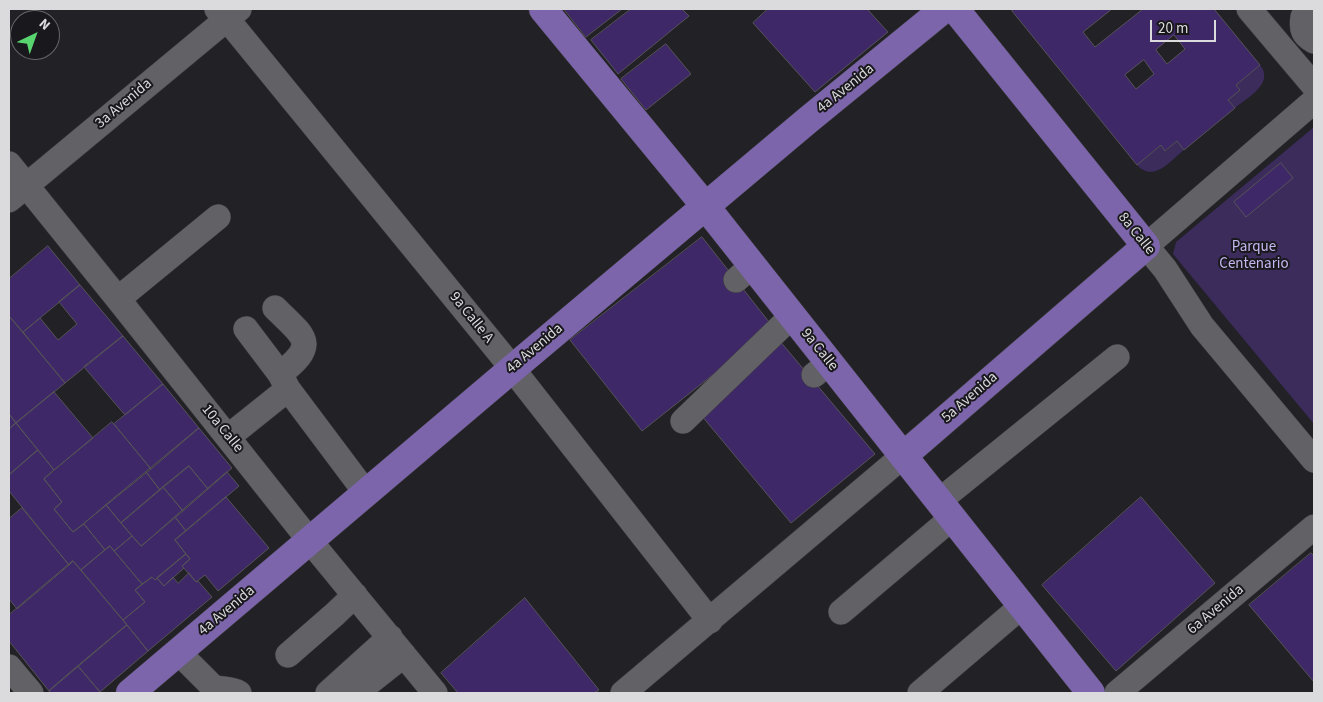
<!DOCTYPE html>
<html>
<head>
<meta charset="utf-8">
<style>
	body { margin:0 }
	#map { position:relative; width:1323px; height:702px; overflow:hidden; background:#222125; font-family:"Source Sans 3",sans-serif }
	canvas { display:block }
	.frame { position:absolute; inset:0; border:10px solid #dbdadd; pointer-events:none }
	.north { position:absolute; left:10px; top:10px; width:50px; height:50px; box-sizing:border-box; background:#19181c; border:1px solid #676669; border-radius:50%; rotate:42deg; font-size:14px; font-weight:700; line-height:20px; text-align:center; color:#dbdadd }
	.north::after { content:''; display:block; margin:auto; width:18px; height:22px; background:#58d56f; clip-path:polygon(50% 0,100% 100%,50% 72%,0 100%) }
	.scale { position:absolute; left:1150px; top:20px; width:66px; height:22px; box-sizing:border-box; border:2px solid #dbdadd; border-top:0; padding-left:6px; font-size:15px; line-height:18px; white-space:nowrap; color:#dbdadd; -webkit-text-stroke:4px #19181c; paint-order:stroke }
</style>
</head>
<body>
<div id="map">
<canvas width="1323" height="702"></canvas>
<div class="frame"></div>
<div class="north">N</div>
<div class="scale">20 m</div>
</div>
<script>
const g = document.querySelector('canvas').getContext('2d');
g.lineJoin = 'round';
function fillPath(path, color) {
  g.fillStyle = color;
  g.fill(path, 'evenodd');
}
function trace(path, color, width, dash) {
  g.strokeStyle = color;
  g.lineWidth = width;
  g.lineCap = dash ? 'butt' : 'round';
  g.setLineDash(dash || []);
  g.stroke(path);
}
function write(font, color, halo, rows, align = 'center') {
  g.font = font + ' "Source Sans 3",sans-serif';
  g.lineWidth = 4;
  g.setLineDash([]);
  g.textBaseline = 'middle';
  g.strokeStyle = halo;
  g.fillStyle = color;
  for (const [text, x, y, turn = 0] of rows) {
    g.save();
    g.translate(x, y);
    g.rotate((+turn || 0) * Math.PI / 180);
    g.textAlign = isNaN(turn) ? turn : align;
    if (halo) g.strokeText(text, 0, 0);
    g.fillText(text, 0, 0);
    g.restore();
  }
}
fillPath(new Path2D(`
	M1260,65C1275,83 1247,98 1235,108L1228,100L1240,90L1236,85Z
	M1314,127V424L1173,254L1176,242Z
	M1177,141L1184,150C1170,161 1154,183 1137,165L1161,145L1166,151Z`), '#3c2c5c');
const building = new Path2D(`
	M564,9H622L586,37Z
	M631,9H682L689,16L618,74L591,40Z
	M768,9H867L888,32L815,92L753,23Z
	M1015,9H1112L1083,32L1095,47L1143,9H1214L1260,65L1236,85L1240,90L1228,100L1235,108L1184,150L1177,141L1165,151L1161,145L1137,165L1012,11ZM1174,35L1185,49L1167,64L1156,50ZM1144,60L1154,74L1136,89L1125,75Z
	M666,44L691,74L646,110L621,79Z
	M1281,163L1293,178L1246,217L1234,202Z
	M702,237L773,327L642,431L570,340Z
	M48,246L80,285L23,332L9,316V279Z
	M80,285L123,336L65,383L23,332L40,318L58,340L77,324L59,302Z
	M9,316L65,383L16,423L9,414Z
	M123,336L163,384L125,415L84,367Z
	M779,340L875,454L791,523L696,409Z
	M163,384L199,428L151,469L114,424Z
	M54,392L93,438L54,470L16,423Z
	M9,414L16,423L9,429Z
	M112,422L151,469L73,532L54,509L62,502L44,479Z
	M16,423L38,450L9,475V429Z
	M199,428L232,468L208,489L189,466L160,490L146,472Z
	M38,450L54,470L44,479L62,502L54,509L73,532L84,524L105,550L81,570L73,561L69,565L9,491V475Z
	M189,466L208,489L183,511L163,487Z
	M146,472L160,490L121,523L106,505Z
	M227,472L239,486L186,531L175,517Z
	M163,487L183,511L141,546L121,523Z
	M226,497L269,548L218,591L205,575L196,582L182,566L190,559L175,540Z
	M1141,497L1215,583L1116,671L1042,585Z
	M106,505L132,536L114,551L110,546L105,550L84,524Z
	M22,508L69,565L17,609L9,599V519Z
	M175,517L186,531L175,540L186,554L155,580L152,577L142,584L114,551L132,536L141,546Z
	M110,546L142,584L135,590L145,602L123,620L81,570Z
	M1311,553L1314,556V682L1249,605Z
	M186,554L190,559L182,566L184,568L164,586L157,578Z
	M73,561L127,625L49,691L9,641V615Z
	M189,573L196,582L198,581L212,597L148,651L123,620L145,602L135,590L152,577L155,580L157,578L164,586L173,577L178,583Z
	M525,598L599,690L594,693H458L441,673Z
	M127,625L148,651L100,692L78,666Z
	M78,666L100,692L98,693H51L49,691Z`);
fillPath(building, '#3f2867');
trace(building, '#555358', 1);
const minor = new Path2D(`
	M217,9L227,19L500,353L710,621
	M1249,9L1314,86
	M1313,9L1303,17C1301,29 1303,35 1314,41
	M1314,101L1146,246L1165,269L1202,326L1314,460
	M9,164L118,299L310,541L435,693
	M9,200L239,9
	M736,280L752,266
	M118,299L218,217
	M275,308C304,337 320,343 280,374L288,389L366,493
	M246,329L280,374
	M814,375L829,363
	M683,421L792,316
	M228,437L288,389
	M939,501L1117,357
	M841,612L952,518
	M178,652L213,687C221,690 231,688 239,693
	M288,655L335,614L355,595
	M9,667L31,693
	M328,693L390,637
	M356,693L404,655
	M623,693L903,456
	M920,693L1022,606
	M1117,693L1314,527`);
const major = new Path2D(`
	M543,9L706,207L1091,693
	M903,456L1146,246L955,9
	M130,693L525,358L808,120L944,9`);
trace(minor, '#3d3d40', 26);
trace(major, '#3d3d40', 29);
trace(minor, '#626166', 25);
trace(major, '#7d65ac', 28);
write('15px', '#dbdadd', '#19181c', [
	["4a Avenida",846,89,-39],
	["3a Avenida",124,104,-40],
	["8a Calle",1136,234,51],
	["9a Calle A",471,318,51],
	["4a Avenida",535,349,-40],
	["9a Calle",819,350,51],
	["5a Avenida",970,398,-41],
	["10a Calle",222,429,51],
	["6a Avenida",1216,610,-40],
	["4a Avenida",227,611,-40]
]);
write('15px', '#c7b7f1', '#19181c', [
	["Parque",1254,248],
	["Centenario",1254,265]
]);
</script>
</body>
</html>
